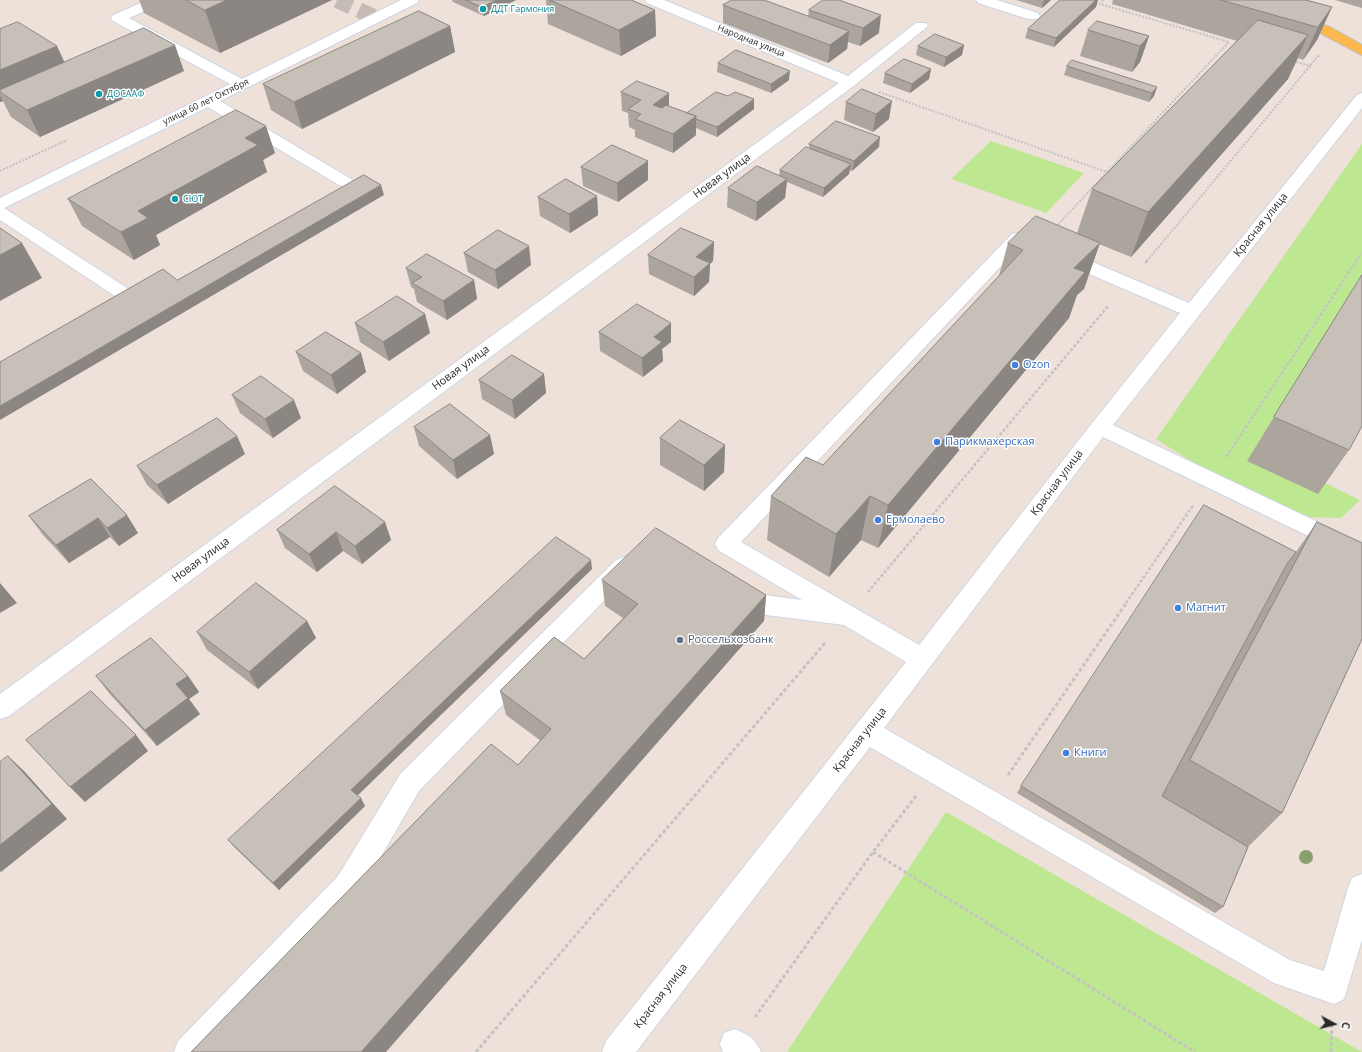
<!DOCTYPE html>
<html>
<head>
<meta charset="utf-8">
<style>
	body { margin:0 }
	#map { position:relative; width:1362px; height:1052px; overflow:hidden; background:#ede1d9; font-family:"Open Sans",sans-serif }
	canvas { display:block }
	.north { position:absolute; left:1314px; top:1004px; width:40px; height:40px; -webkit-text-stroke:3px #fff; paint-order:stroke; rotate:97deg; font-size:11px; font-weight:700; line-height:16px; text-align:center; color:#292929 }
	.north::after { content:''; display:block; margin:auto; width:14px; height:18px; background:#292929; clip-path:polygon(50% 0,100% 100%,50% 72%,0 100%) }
</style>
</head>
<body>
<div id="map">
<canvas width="1362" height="1052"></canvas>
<div class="north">С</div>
</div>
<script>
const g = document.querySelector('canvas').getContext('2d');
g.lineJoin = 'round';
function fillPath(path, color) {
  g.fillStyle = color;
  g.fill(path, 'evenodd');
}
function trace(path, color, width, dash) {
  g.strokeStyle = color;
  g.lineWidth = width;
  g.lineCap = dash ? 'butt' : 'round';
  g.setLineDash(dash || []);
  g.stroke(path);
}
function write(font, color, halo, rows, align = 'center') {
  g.font = font + ' "Open Sans",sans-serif';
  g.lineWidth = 3;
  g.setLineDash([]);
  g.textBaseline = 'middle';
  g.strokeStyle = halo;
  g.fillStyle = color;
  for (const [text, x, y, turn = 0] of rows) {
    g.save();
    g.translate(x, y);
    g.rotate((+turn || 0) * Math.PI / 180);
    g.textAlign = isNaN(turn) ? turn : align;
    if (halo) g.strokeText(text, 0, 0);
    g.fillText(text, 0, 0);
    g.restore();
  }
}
fillPath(new Path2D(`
	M991,141L1084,173L1046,213L951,179Z
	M1362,144V277L1325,483L1360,500L1341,518L1303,517L1194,463L1156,439Z
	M946,812L1362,1052H787Z`), '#bde891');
trace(new Path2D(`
	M337,0L376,18`), '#c6bcb6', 16, [16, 8]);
const minor = new Path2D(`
	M148,0H166L164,3L129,18L242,79L401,0H419L417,3L220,101L351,179L353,182L351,185L345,187L339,185L208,107L4,208L127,288L130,292L127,296L121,298L115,296L0,220V198L230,84L113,21L111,18L113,15Z
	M645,0H664L848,76L916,23H926L928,26L855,85L9,716L0,719V694L839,83L647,3Z
	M976,0H997L1038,13L1040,16L1038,19H1028L978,3Z
	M1362,93V108L1113,425L1362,543V562L1103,437L884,728L1290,960L1324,971L1348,888L1352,878L1362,874V940L1344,999L1334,1004L1274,983L870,747L636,1052H602L606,1041L906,662L844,625L759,614C747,610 734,603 728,592L732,585L740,583L764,595L802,600L718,550L715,544L718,538L1012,234C1020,232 1033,234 1038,242L1035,246L1029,247L1021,245L741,542L919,645L1093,422L1180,313L1057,260L1054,256L1057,252L1063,251L1069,252L1189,303L1357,95Z
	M624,557L632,560L635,566L632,572L419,791L358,896L210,1052H174L178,1041L338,876L401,773L616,560Z
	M735,1029C748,1034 756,1039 761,1052H723L720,1044L724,1033Z`);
const major = new Path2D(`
	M1228,0H1248L1330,27L1362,45V55L1320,33L1230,3Z`);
trace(minor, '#ced6e3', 2);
trace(major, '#c3c3c3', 2);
trace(new Path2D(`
	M1103,0L1100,4L1229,42L1107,172
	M1293,61L1311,66
	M879,92L1107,172L1056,227
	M0,171L67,140
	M1147,261L1319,55
	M1356,261L1362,252`), '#c3c3c3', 2, [2, 1.5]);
trace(new Path2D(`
	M1145,263L1148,260
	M1226,457L1357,260
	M868,592L1109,305
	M1126,603L1194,504`), '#c3c3c3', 2.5, [3, 2]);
trace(new Path2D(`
	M1008,775L1127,602
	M873,852L1195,1052
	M755,1017L873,852L916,796
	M476,1052L825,643
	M1331,1052L1332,1023`), '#c3c3c3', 3, [3.5, 2.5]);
fillPath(minor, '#fff');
fillPath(major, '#fcb74f');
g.fillStyle = '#87a06d';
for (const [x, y] of [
	[1306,857]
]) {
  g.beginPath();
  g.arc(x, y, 7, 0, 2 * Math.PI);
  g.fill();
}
fillPath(new Path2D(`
	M139,0H332L220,53L144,13Z
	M452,0H516L484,16L453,2Z
	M546,0H631L655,10L656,36L621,56L548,24Z
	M1016,0H1051L1042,8Z
	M1060,0H1098L1096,7L1054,47L1025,38L1028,29Z
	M1113,0H1306L1332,7L1317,40L1303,60L1298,58L1288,79L1131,257L1099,244L1084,289L1077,295L1069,318L878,548L861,540L829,577L767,540L771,496L823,465L999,276L1008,243L1077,233L1092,189L1237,41L1112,4Z
	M1335,0H1362V8Z
	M723,5L808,16L809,10L879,33L860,46L848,42L847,49L828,63L723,23Z
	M450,26L455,52L302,129L271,110L263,84Z
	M0,29L64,62L184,71L40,137L11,117L3,101L0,102Z
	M1088,30L1149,36L1140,62L1132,72L1080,56Z
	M964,45L962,55L944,67L916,55L918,46Z
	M718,63L789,80L771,93L717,72Z
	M1067,66L1157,87L1154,96L1149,102L1064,75Z
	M931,69L929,79L910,93L883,83L885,73Z
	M621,92L669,106L687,113L754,109L717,137L696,128V135L673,153L635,137V130L629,127L628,113L622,111Z
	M846,102L889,119L873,132L844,120Z
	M809,144L879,147L852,171L850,170L849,174L823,197L787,182L785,198L756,221L727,207L728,188L779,176L780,170L809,148Z
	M275,153L263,160L267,172L156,235L160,245L134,260L82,226L68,199Z
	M648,161V180L618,202L583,186L581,167Z
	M597,196L598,215L570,233L540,216L538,197Z
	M714,242L713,261L710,264L709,282L694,296L649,274L648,255Z
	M464,253L531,265L498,289L468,272Z
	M406,268L474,280L477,299L447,320L417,302L414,289L411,287Z
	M425,314L430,333L389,361L360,342L355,323Z
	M599,332L671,342L662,349L663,361L643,377L600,351Z
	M296,352L361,353L366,372L337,394L303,371Z
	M544,374L546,393L515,419L482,399L479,380Z
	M232,395L301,418L273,438L240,413Z
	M1274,417L1349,450L1318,494L1247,461Z
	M414,427L490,435L494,454L457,479L419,446Z
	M660,438L725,445L724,472L704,491L660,465Z
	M245,454L168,504L147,485L137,466Z
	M91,479L138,533L119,546L110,537L69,563L43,535L29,516Z
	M385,522L391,540L362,564L343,551L317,572L285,548L277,530Z
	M1317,522L1282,813L1248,847L1223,907L1215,913L1017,793L1021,786L1296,552Z
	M592,569L357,795L365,806L279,890L234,847L228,840Z
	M602,580L766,595L764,621L518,765L541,741L506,715L500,691L584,659L623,618L605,606Z
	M307,621L316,638L258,689L207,650L197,632Z
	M96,676H188L199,692L189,699L200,714L157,746L109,693Z`), '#aba59e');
fillPath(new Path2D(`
	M227,0H332L220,53L205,10Z
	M497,0H516L484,16L482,7Z
	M1044,0H1051L1042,8Z
	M1096,0H1098L1096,7L1054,47L1056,38Z
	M1332,7L1317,40L1303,60L1318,27Z
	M655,10L656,36L621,56L619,30Z
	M881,15L879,33L860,46L863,28Z
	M450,26L455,52L302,129L294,102Z
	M849,31L847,49L828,63L830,45Z
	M1308,35L1288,79L1131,257L1148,212Z
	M1149,36L1140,62L1132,72L1140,46Z
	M175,45L184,71L40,137L27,110Z
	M964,45L962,55L944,67L946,57Z
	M57,46L69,72L0,92V70Z
	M931,69L929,79L910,93L912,84Z
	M790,71L789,80L771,93V84Z
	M1157,87L1154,96L1149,102L1152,93Z
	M669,93V112L653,105Z
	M0,95L3,101L0,102Z
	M754,99V109L717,137V127Z
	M892,101L889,119L873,132L876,114Z
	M696,116V135L673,153V134Z
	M266,126L275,153L263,160L267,172L156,235L160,245L134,260L121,232L138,211L245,138Z
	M880,137L879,147L852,171L854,161Z
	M648,161V180L618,202L617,183Z
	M851,164L849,174L823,197L824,188Z
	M787,179L785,198L756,221L757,202Z
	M381,185L384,195L0,420V406Z
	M597,196L598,215L570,233L569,214Z
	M714,242L713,261L710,264L709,282L694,296V277L696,257Z
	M22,243L42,278L0,301V255Z
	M1100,243L1084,289L1077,295L1069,318L878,548L888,505L1074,268Z
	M529,246L531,265L498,289L495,270Z
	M474,280L477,299L447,320L443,301Z
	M425,314L430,333L389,361L383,342Z
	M671,323V342L662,349L663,361L643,377L642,358L654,337Z
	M361,353L366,372L337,394L331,375Z
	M544,374L546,393L515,419L512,400Z
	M294,400L301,418L273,438L265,419Z
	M490,435L494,454L457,479L453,460Z
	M237,436L245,454L168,504L157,485Z
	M725,445L724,472L704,491V465Z
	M870,496L861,540L829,577L836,534Z
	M127,515L138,533L119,546L107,528Z
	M98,518L110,537L69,563L56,545Z
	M385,522L391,540L362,564L355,546Z
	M336,532L343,551L317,572L309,554Z
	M591,560L592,569L355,798L351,790Z
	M0,583L17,603L0,613Z
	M766,595L764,621L386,1052H361Z
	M307,621L316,638L258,689L249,672Z
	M188,676L199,692L189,699L200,714L157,746L145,730L176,684Z
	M136,735L148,751L85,802L70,787Z
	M8,756L24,771L67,819L1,872L0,871V845Z
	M361,798L365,806L279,890L273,883Z`), '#8b8681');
const building = new Path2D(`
	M186,0H227L205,10Z
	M466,0H497L482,7Z
	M550,0H631L655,10L619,30Z
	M732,0H764L849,31L830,45L723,5Z
	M823,0H839L881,15L863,28L809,10Z
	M1060,0H1096L1056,38L1028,29Z
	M1221,0H1306L1332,7L1318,27Z
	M419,11L450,26L294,102L263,84Z
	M1258,20L1308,35L1148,212L1092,189Z
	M1097,21L1149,36L1140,46L1088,30Z
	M18,22L57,46L0,70V29Z
	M144,28L175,45L27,110L0,92V90Z
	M935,34L964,45L946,57L918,46Z
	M736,50L790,71L771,84L718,63Z
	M904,59L931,69L912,84L885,73Z
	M1072,60L1157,87L1152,93L1067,66Z
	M637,81L669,93L653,105L662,108L666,105L696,116L673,134L635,119L641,114L628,109L641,100L621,92Z
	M862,89L892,101L876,114L846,102Z
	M716,92L728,96L735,92L754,99L717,127L696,119V116L687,113Z
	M236,110L266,126L245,138L258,145L138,211L148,218L121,232L68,199Z
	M836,121L880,137L854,161L809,144Z
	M612,145L648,161L617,183L581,167Z
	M806,147L851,164L824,188L780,170Z
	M757,166L787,179L757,202L728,188Z
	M364,175L381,185L0,406V362L163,269L177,280Z
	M566,179L597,196L569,214L538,197Z
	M1036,216L1100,243L1074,268L1085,272L888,505L870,496L836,534L771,496L806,457L823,465L1023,250L1008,243Z
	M0,228L22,243L0,255Z
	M681,228L714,242L696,257L710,263L694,277L648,255Z
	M498,230L529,246L495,270L464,253Z
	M427,254L474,280L443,301L412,283L422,277L406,268Z
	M1362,275V426L1349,450L1274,417Z
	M397,296L425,314L383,342L355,323Z
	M637,304L671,323L654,337L662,342L642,358L599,332Z
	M326,332L361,353L331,375L296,352Z
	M512,355L544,374L512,400L479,380Z
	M261,376L294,400L265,419L232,395Z
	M450,404L490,435L453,460L414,427Z
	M217,418L237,436L157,485L137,466Z
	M680,420L725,445L704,465L660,438Z
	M91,479L127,515L107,528L98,518L56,545L29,516Z
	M335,486L385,522L355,546L336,532L309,554L277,530Z
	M1204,505L1296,552L1287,564L1162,796L1248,847L1223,907L1021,786Z
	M1317,522L1362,543V639L1282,813L1190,760Z
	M656,528L766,595L361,1052H191L491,744L518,765L551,729L500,691L554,637L584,659L638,604L602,580Z
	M556,537L591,560L351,790L361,798L273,883L228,840Z
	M256,583L307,621L249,672L197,632Z
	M151,638L188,676L176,684L188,698L145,730L96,676Z
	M91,691L136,735L70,787L26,740Z
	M8,756L52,804L0,845V762Z`);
fillPath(building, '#c7c0b8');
trace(building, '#8b8681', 1);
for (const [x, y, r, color] of [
	[483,9,4,"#0f9aa8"],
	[99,94,4,"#0f9aa8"],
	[175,199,4,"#0f9aa8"],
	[1015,365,4,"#3f7fe0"],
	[937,442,4,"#3f7fe0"],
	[878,520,4,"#3f7fe0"],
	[1178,608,4,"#3f7fe0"],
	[680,640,4,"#5c6f8a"],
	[1066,753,4,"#3f7fe0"]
]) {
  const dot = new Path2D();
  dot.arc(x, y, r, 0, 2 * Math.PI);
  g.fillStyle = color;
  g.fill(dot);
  trace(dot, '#fff', 1.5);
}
write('9px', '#0d838f', '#fff', [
	["ДДТ Гармония",491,9],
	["ДОСААФ",107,94],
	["СЮТ",183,199]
], 'left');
write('9px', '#292929', '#fff', [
	["Народная улица",751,41,22],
	["улица 60 лет Октября",206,102,-26]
]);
write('11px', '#292929', '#fff', [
	["Новая улица",722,176,-36],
	["Красная улица",1261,225,-51],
	["Новая улица",461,368,-36],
	["Красная улица",1057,483,-53],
	["Новая улица",201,560,-36],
	["Красная улица",860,740,-52],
	["Красная улица",661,996,-52]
]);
write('11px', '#366cbe', '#fff', [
	["Ozon",1023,365],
	["Парикмахерская",945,442],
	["Ермолаево",886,520],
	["Магнит",1186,608],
	["Книги",1074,753]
], 'left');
write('11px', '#4e5e75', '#fff', [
	["Россельхозбанк",688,640]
], 'left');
</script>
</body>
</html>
